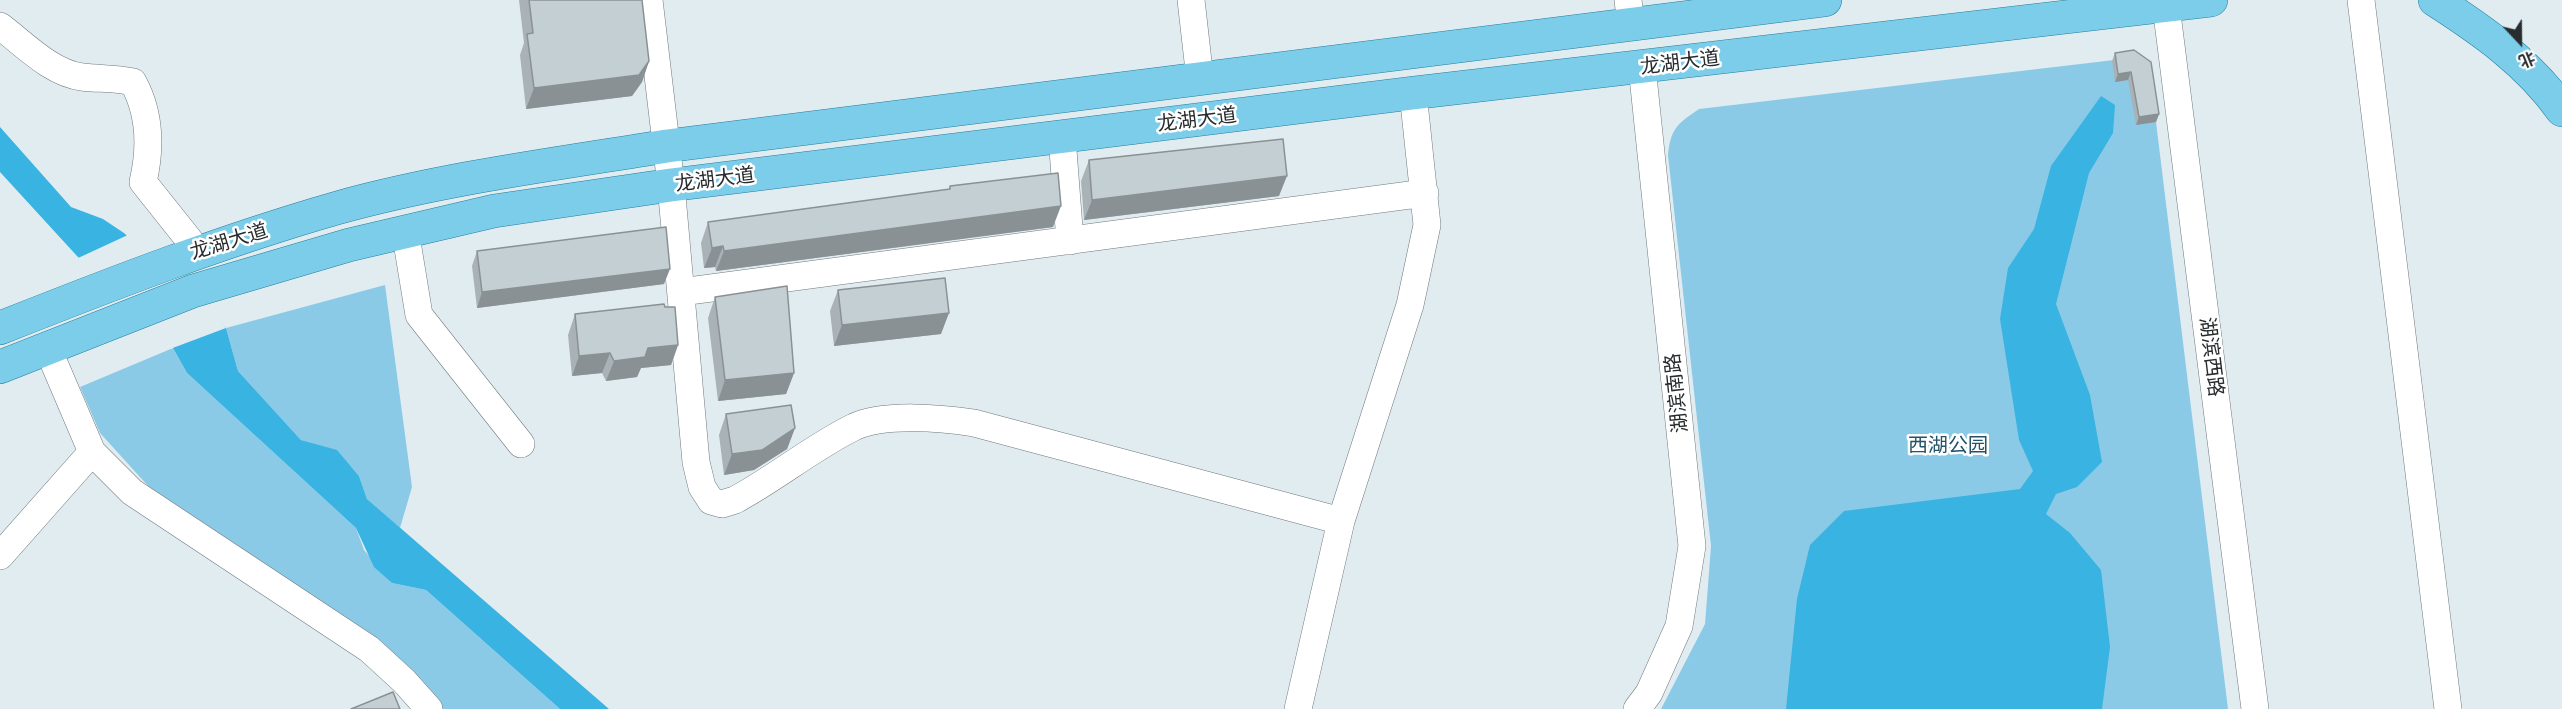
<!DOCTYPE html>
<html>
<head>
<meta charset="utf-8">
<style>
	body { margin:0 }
	#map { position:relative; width:2562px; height:709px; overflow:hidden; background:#e1ecf1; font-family:Montserrat,"Noto Sans SC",sans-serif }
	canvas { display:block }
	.north { position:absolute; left:2490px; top:12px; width:60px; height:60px; -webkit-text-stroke:4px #fff; paint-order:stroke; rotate:158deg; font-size:16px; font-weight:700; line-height:24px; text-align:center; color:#282c2e }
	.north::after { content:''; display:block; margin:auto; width:21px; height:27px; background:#282c2e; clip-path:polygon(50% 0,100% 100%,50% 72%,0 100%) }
</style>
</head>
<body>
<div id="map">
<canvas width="2562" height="709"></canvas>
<div class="north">北</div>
</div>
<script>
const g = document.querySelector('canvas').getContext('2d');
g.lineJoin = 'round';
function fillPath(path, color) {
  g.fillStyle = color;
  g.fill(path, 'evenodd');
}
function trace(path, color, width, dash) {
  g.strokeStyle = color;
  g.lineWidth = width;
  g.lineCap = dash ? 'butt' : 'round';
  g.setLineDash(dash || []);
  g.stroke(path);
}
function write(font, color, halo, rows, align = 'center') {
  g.font = font + ' Montserrat,"Noto Sans SC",sans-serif';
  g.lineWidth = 5;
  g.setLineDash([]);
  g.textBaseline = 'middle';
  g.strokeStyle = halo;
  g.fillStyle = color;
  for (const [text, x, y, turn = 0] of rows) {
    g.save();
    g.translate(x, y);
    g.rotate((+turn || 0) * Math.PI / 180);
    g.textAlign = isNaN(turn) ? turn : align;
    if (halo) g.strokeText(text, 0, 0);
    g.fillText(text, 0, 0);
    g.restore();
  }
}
fillPath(new Path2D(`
	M2131,58L2148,71L2156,122L2228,709H1661L1705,624L1711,546L1668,155C1671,128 1677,124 1699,109Z
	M385,285L412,487L400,528L367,499L359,476L337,451L301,440L238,371L226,328Z
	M173,348L187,373L356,528L364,550L392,583L426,590L560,709H442L373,635L159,498L100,433L80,387Z`), '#8bcae7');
fillPath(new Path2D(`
	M2101,96L2115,105L2113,133L2089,173L2056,304L2090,395L2102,462L2077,487L2056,494L2046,514L2070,533L2101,570L2110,647L2102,709H1786L1797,599L1810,545L1844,511L2020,489L2033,471L2019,440L2000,319L2008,268L2034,229L2051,166Z
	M0,127L71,207L103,219L124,233L226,328L238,371L301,440L337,450L359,476L367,499L609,709H560L426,590L392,583L374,567L356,528L187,373L173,348L77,256L0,172Z`), '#38b3e2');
fillPath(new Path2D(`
	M130,234L194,294L226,328L170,349L76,259Z`), '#e1ecf1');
const minor = new Path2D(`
	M649,0L671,185L696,462L702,487L711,501L722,504L735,500C776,478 813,447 854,427C885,413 941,418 974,423L1341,521
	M1191,0L1200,79
	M1628,0L1631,25
	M2361,0L2448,709
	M2166,6L2255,709
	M0,26C24,44 51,73 82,77C100,79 116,78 133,82C150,113 151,148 143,182L198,251
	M1062,137L1070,241
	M405,230L419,315L521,444
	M681,292L1425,193
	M48,349L92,452L132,492L369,649L404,681L429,709
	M0,556L92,452
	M1298,709L1341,521L1410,305L1427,225L1413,93
	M1637,709L1649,693L1679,626L1692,546L1642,67`);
const major = new Path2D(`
	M2435,0C2483,31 2529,63 2562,110
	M0,328C111,284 222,241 337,208C445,178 557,164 667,146L1825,0
	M0,367L193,291L349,245L494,211L671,185L1413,93L2211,0`);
trace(minor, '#6f797e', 28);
trace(major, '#257f9f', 34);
trace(minor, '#fff', 27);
trace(major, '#7ccdea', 33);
fillPath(new Path2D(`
	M519,0H642L649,61L642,82L632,96L526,109L520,55L524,43Z
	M2134,50L2159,114L2156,122L2136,125L2128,80L2115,82L2112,61L2115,53Z
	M1089,160L1279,196L1084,220L1081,181Z
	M950,186L1053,227L716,271L715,267L704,268L701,243L708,222L949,189Z
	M477,251L664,284L477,308L472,266Z
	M838,290L941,334L834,346L830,311Z
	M715,297L794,373L786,394L718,401L708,318Z
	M665,307L678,345L671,365L641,368L637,377L606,381L602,373L572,376L568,335L575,314Z
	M726,414L795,428L787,449L754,470L724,475L719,435Z`), '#a9b2b6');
fillPath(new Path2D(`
	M649,61L642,82L632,96L526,109L534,88Z
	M2131,72L2128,80L2115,82L2118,74Z
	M2159,114L2156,122L2136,125L2139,117Z
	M1287,176L1279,196L1084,220L1092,200Z
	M1061,206L1053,227L716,271L724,251Z
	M723,246L715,267L704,268L712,248Z
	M670,269L664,284L477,308L482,292Z
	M949,313L941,334L834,346L842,325Z
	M678,345L671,365L641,368L637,377L606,381L614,361L648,348Z
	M610,353L602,373L572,376L579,356Z
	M794,373L786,394L718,401L725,380Z
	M795,428L787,449L754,470L724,475L732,454Z`), '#899194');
const building = new Path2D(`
	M529,0H642L649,61L639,75L534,88L527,34L533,33Z
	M2134,50L2151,62L2159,114L2139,117L2131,72L2118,74L2115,53Z
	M1283,139L1287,176L1092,200L1089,160Z
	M1058,173L1061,206L724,251L723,246L712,248L708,222L950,189V186Z
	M666,227L670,269L482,292L477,251Z
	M945,278L949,313L842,325L838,290Z
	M787,286L794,373L725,380L715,297Z
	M664,304L665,307H675L678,345L648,348L645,357L614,361L610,353L579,356L575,314Z
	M791,405L795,428L762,450L732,454L726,414Z
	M393,692L400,709H351Z`);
fillPath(building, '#c4cfd4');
trace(building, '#899194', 1.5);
write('20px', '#282c2e', '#fff', [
	["龙湖大道",1680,63,-7],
	["龙湖大道",1197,120,-7],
	["龙湖大道",715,180,-7],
	["龙湖大道",229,242,-17],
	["湖滨西路",2211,357,83],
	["湖滨南路",1677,393,-96]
]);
write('20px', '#245469', '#fff', [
	["西湖公园",1948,446]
]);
</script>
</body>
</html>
